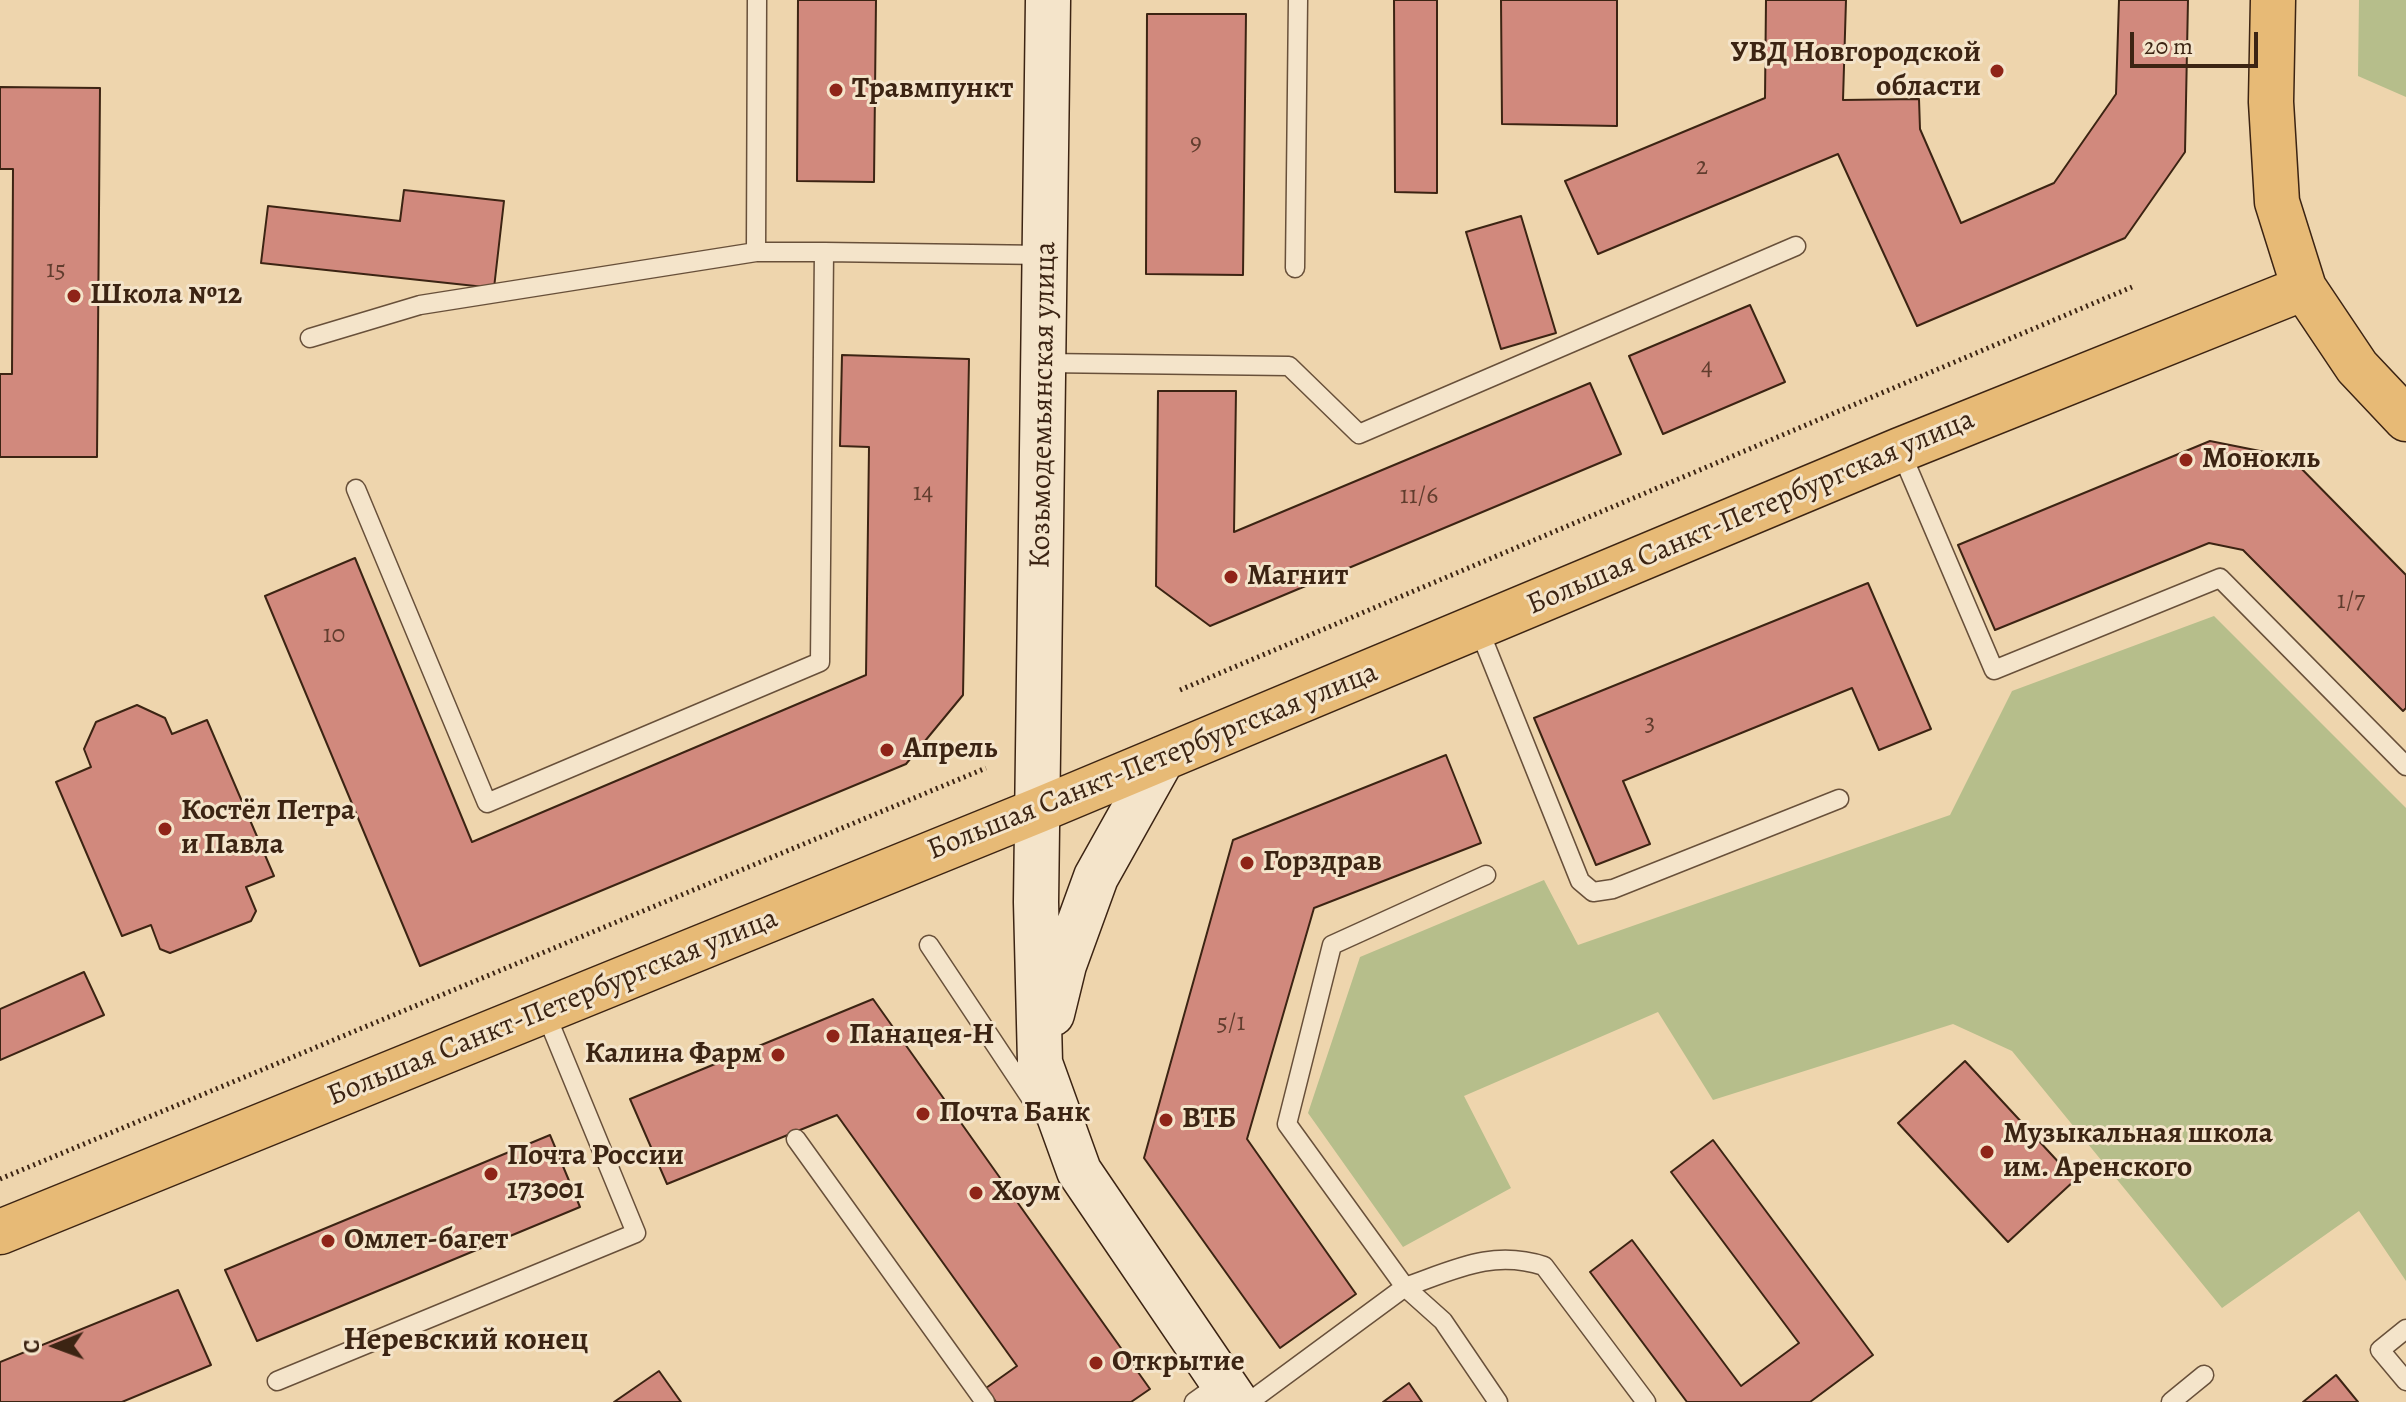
<!DOCTYPE html>
<html>
<head>
<meta charset="utf-8">
<style>
	body { margin:0 }
	#map { position:relative; width:2406px; height:1402px; overflow:hidden; background:#eed5ad; font-family:Alegreya,serif }
	canvas { display:block }
	.north { position:absolute; left:16px; top:1306px; width:80px; height:80px; -webkit-text-stroke:6px #f4e4ca; paint-order:stroke; rotate:269deg; font-size:22px; font-weight:700; line-height:32px; text-align:center; color:#3c2413 }
	.north::after { content:''; display:block; margin:auto; width:28px; height:36px; background:#3c2413; clip-path:polygon(50% 0,100% 100%,50% 72%,0 100%) }
	.scale { position:absolute; left:2130px; top:32px; width:128px; height:36px; box-sizing:border-box; border:4px solid #3c2413; border-top:0; padding-left:10px; font-size:24px; line-height:28px; white-space:nowrap; color:#3c2413; -webkit-text-stroke:6px #f4e4ca; paint-order:stroke }
</style>
</head>
<body>
<div id="map">
<canvas width="2406" height="1402"></canvas>
<div class="north">С</div>
<div class="scale">20 m</div>
</div>
<script>
const g = document.querySelector('canvas').getContext('2d');
g.lineJoin = 'round';
function fillPath(path, color) {
  g.fillStyle = color;
  g.fill(path, 'evenodd');
}
function trace(path, color, width, dash) {
  g.strokeStyle = color;
  g.lineWidth = width;
  g.lineCap = dash ? 'butt' : 'round';
  g.setLineDash(dash || []);
  g.stroke(path);
}
function write(font, color, halo, rows, align = 'center') {
  g.font = font + ' Alegreya,serif';
  g.lineWidth = 6;
  g.setLineDash([]);
  g.textBaseline = 'middle';
  g.strokeStyle = halo;
  g.fillStyle = color;
  for (const [text, x, y, turn = 0] of rows) {
    g.save();
    g.translate(x, y);
    g.rotate((+turn || 0) * Math.PI / 180);
    g.textAlign = isNaN(turn) ? turn : align;
    if (halo) g.strokeText(text, 0, 0);
    g.fillText(text, 0, 0);
    g.restore();
  }
}
fillPath(new Path2D(`
	M2359,0H2406V97L2358,76Z
	M2214,616L2406,808V1281L2359,1211L2222,1308L2012,1051L1953,1024L1713,1100L1658,1012L1464,1096L1511,1188L1403,1247L1308,1113L1360,957L1544,880L1578,945L1950,815L2012,691Z`), '#b6be8b');
const building = new Path2D(`
	M798,0H876L874,182L797,181Z
	M1394,0H1437V193L1395,192Z
	M1501,0H1617V126L1502,124Z
	M1766,0H1846L1843,100L1919,99L1920,129L1961,223L2054,183L2116,94L2119,0H2188L2185,152L2125,238L1917,326L1838,154L1598,254L1565,181L1765,98Z
	M1147,14H1246L1243,275L1146,274Z
	M0,87L100,88L97,457H0V374H12L13,169H0Z
	M404,190L504,201L494,288L261,263L268,206L400,221Z
	M1521,216L1556,333L1501,349L1466,232Z
	M1750,305L1785,382L1663,434L1629,356Z
	M842,355L969,359L963,695L906,764L420,966L265,596L355,558L472,842L866,675L869,447L840,446Z
	M1590,383L1621,454L1210,626L1156,586L1158,391H1236L1234,532Z
	M2210,441L2290,457L2406,575V708L2403,711L2243,550L2209,543L1995,630L1958,545Z
	M1868,583L1931,729L1879,750L1852,688L1623,781L1650,844L1596,865L1534,718Z
	M137,705L165,718L172,734L207,720L274,876L246,887L256,911L251,921L170,953L160,949L151,925L122,936L56,782L91,767L84,749L96,722Z
	M1446,755L1481,843L1314,908L1247,1139L1356,1294L1280,1348L1144,1158L1233,840Z
	M84,972L104,1015L0,1060V1009Z
	M873,999L1150,1389L1131,1402H996L986,1388L1017,1366L837,1115L667,1184L630,1099Z
	M1965,1061L2075,1180L2008,1242L1898,1123Z
	M550,1135L580,1207L257,1341L225,1270Z
	M1713,1140L1873,1355L1810,1402H1687L1590,1272L1632,1240L1741,1386L1799,1343L1671,1172Z
	M178,1290L211,1365L122,1402H0V1362Z
	M659,1371L681,1402H614Z
	M2336,1375L2358,1402H2303Z
	M1409,1383L1422,1402H1383Z`);
fillPath(building, '#d1897d');
trace(building, '#3c2413', 2);
const lane = new Path2D(`
	M756,252L757,0
	M1295,268L1298,0
	M310,338L420,305L756,252H824
	M1044,363L1289,366L1359,434L1796,246
	M1900,450L1994,670L2220,578L2406,766
	M356,489L487,803L820,662L824,252L1045,255
	M1478,627L1580,881L1593,892L1613,889L1839,799
	M929,945L1042,1115
	M796,1139L985,1402
	M2406,1329L2380,1350L2406,1381
	M277,1381L636,1233L545,1012
	M1194,1402L1222,1382
	M1249,1402L1405,1287L1287,1124L1332,945L1486,875
	M1498,1402L1443,1321L1405,1287C1454,1270 1492,1249 1544,1266L1646,1402
	M2171,1402L2204,1375`);
const secondary = new Path2D(`
	M1048,0L1036,902L1040,1063L1079,1171L1236,1402
	M1052,1014L1064,965L1096,877L1162,759`);
const primary = new Path2D(`
	M2273,0L2271,102L2277,202L2304,288L2357,367L2406,419
	M0,1232L1039,810L1900,450L2304,288`);
trace(lane, '#68503a', 21);
trace(secondary, '#3c2413', 47);
trace(primary, '#3c2413', 47);
trace(new Path2D(`
	M1180,690L2132,287
	M0,1179L986,768`), '#3c2413', 5, [2, 4]);
trace(lane, '#f4e4ca', 18);
trace(secondary, '#f4e4ca', 44);
trace(primary, '#e7ba76', 44);
for (const [x, y, r, color] of [
	[1997,71,8,"#8f2418"],
	[836,90,8,"#8f2418"],
	[74,296,8,"#8f2418"],
	[2186,460,8,"#8f2418"],
	[1231,577,8,"#8f2418"],
	[887,750,8,"#8f2418"],
	[165,829,8,"#8f2418"],
	[1247,863,8,"#8f2418"],
	[833,1036,8,"#8f2418"],
	[778,1055,8,"#8f2418"],
	[923,1114,8,"#8f2418"],
	[1166,1120,8,"#8f2418"],
	[1987,1152,8,"#8f2418"],
	[491,1174,8,"#8f2418"],
	[976,1193,8,"#8f2418"],
	[328,1241,8,"#8f2418"],
	[1096,1363,8,"#8f2418"]
]) {
  const dot = new Path2D();
  dot.arc(x, y, r, 0, 2 * Math.PI);
  g.fillStyle = color;
  g.fill(dot);
  trace(dot, '#f4e4ca', 3);
}
write('26px', '#613d2e', null, [
	["9",1196,144],
	["2",1702,168],
	["15",56,271],
	["4",1707,369],
	["14",923,494],
	["11/6",1419,497],
	["1/7",2351,602],
	["10",334,636],
	["3",1650,724],
	["5/1",1231,1024]
]);
write('bold 30px', '#3c2413', '#f4e4ca', [
	["УВД Новгородской",1981,54,"right"],
	["области",1981,88,"right"],
	["Травмпункт",852,90],
	["Школа №12",90,296],
	["Монокль",2202,460],
	["Магнит",1247,577],
	["Апрель",903,750],
	["Костёл Петра",181,812],
	["и Павла",181,846],
	["Горздрав",1263,863],
	["Панацея-Н",849,1036],
	["Калина Фарм",762,1055,"right"],
	["Почта Банк",939,1114],
	["ВТБ",1182,1120],
	["Музыкальная школа",2003,1135],
	["им. Аренского",2003,1169],
	["Почта России",507,1157],
	["173001",507,1191],
	["Хоум",992,1193],
	["Омлет-багет",344,1241],
	["Открытие",1112,1363]
], 'left');
write('30px', '#3c2413', '#f4e4ca', [
	["Козьмодемьянская улица",1044,405,-89],
	["Большая Санкт-Петербургская улица",1751,513,-23],
	["Большая Санкт-Петербургская улица",1153,762,-22],
	["Большая Санкт-Петербургская улица",553,1008,-22]
]);
write('bold 32px', '#3c2413', '#f4e4ca', [
	["Неревский конец",466,1341]
]);
</script>
</body>
</html>
